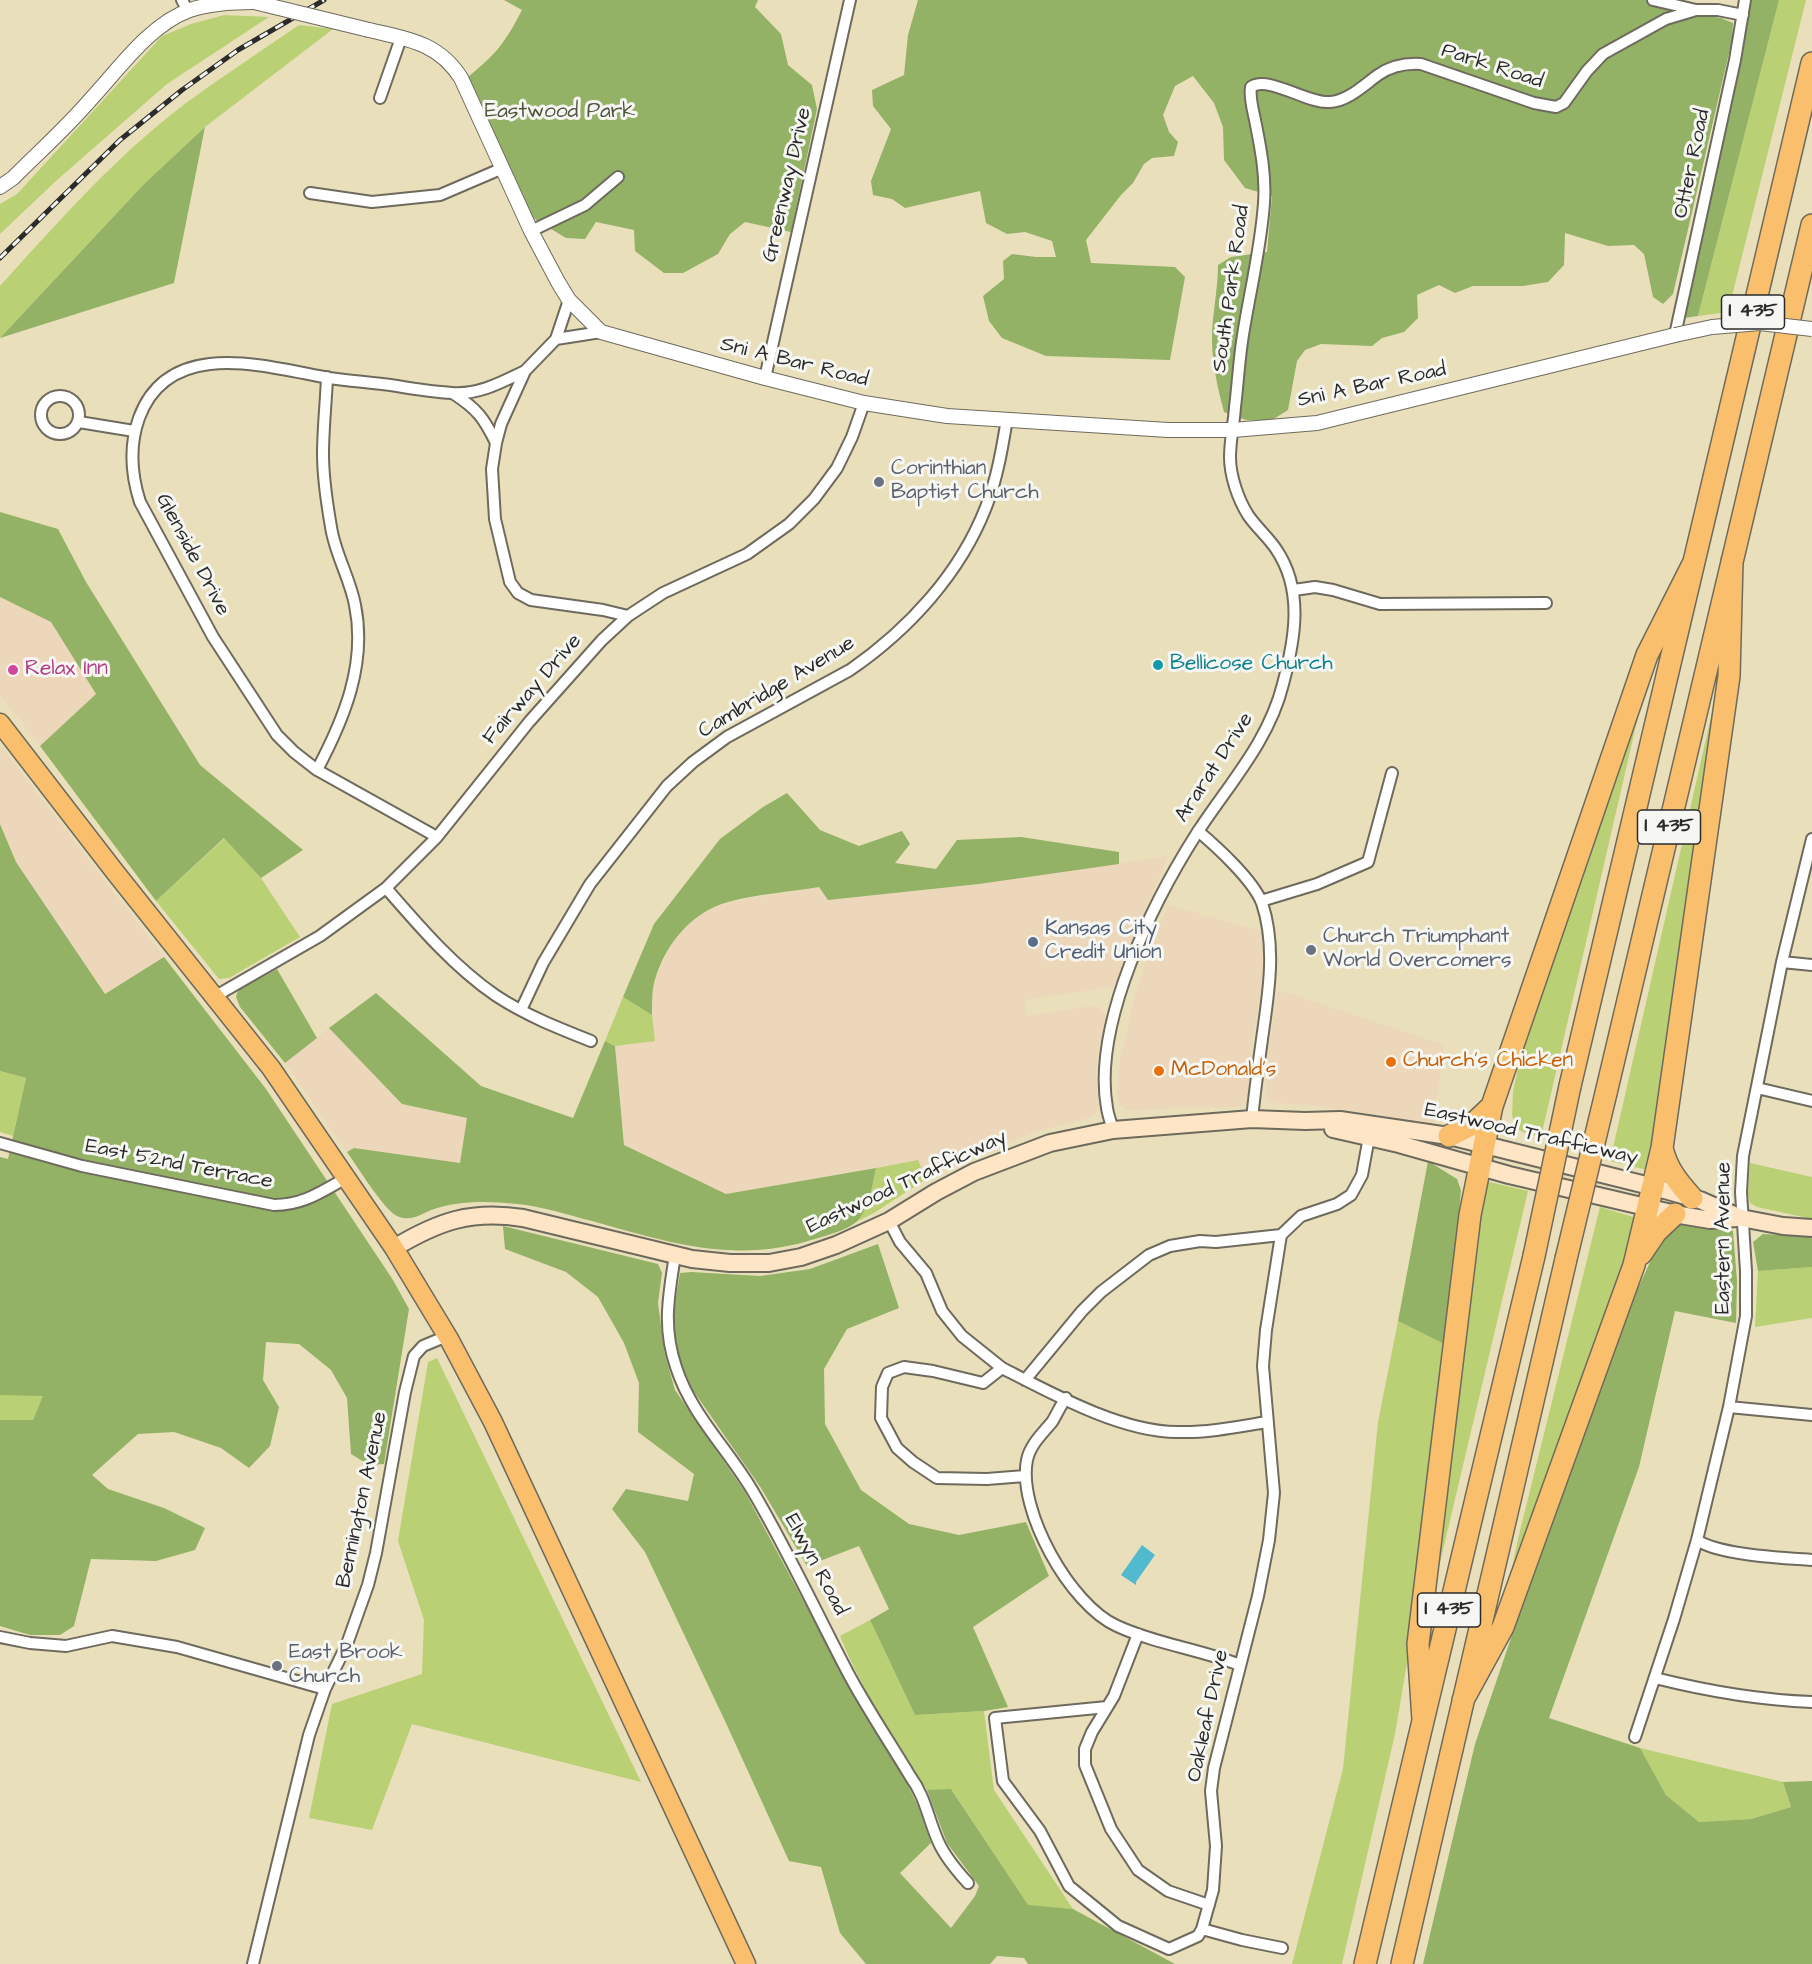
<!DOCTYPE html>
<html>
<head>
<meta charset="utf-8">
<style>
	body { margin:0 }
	canvas { display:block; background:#e9dfbb }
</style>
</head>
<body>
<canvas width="1812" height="1964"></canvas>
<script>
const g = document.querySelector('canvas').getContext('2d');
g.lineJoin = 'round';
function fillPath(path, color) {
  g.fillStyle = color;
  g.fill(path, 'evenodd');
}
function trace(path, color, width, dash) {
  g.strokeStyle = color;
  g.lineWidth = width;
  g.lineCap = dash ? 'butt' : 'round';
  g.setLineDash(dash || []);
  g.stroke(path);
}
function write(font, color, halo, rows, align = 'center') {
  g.font = font + ' "Architects Daughter",sans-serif';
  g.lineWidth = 6;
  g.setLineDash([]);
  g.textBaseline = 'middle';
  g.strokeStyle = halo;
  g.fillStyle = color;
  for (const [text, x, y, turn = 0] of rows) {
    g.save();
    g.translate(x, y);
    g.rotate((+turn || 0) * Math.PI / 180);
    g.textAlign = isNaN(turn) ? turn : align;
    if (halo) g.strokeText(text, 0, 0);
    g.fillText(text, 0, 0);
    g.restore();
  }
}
fillPath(new Path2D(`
	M0,597L51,622L96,694L40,746L0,695Z
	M0,745L164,957L105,994L16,862L0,824Z
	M1168,856L1117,983L1112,987L1024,1000L1027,1016L1091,1006L1099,1007L1105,1013L1107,1020L1097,1058L1096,1074L1099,1105L1096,1114L1089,1118L1042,1130L985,1151L952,1165L926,1179L917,1160L726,1194L624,1145L615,1046L654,1041L652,1015L653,988L660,968L671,945L686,926L703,912L729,902L820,887L828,900L979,884Z
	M1168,905L1262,931L1263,977L1251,1053L1249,1087L1247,1099L1245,1104L1239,1107L1127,1110L1121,1105L1117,1096L1120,1059L1138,984L1148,954Z
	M1278,990L1444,1045L1433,1127L1371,1114L1309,1105L1272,1103L1266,1100V1059Z
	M329,1028L402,1104L467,1118L460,1163L354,1148L347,1152L285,1063Z`), '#edd7ba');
fillPath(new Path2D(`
	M1779,0H1806L1728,312L1698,316Z
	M224,15L269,17L167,84L57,180L0,234V204L17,194L162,36L191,24Z
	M299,25L333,29L205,127L144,184L0,338V286C58,222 117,155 186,103C223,76 261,51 299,25Z
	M1641,704L1541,1137L1525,1133L1516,1128L1512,1115L1513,1091L1526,1032Z
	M1713,708L1716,709L1651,1171L1610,1161Z
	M225,838L261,878L300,937L229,978L219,979L156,901Z
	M623,997L652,1015L655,1041L615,1046L605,1041Z
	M0,1071L26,1078L13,1136L0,1132Z
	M918,1160L926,1179L874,1213L858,1221L869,1198L876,1168Z
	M1750,1163L1812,1177V1219L1757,1207L1750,1203L1748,1194Z
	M1481,1180L1528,1191L1433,1592Z
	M1600,1207L1640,1219L1506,1597L1518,1539Z
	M1812,1267V1318L1755,1327L1758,1271Z
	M1398,1321L1448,1346L1410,1645L1395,1734L1342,1964H1292L1343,1769L1378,1422Z
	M437,1358L641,1782L412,1724L372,1830L309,1818L332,1704L422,1674L424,1620L398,1541L428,1362Z
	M0,1395H44L33,1420H0Z
	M870,1620L915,1715L984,1711L994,1790L1073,1909L1028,1906L952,1790H927C895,1740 862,1691 840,1636Z
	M1640,1748L1783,1782L1791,1807L1751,1819L1699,1822L1666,1795Z`), '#bad075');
fillPath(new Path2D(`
	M504,0H758L755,7L781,34L788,65L812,85L817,109L791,232L745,222L730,234L718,254L683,273H664L635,251L634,230L596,222L585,239L566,238L533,218L468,77C497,53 505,43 522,10Z
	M918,0H1677V11L1721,18L1733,23L1732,40L1673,294L1663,304L1653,297L1644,254L1634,245L1608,246L1565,233L1564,265L1548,282L1523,286H1473L1455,293L1439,285L1417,295L1418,318L1404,332L1382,338L1372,346L1321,344L1305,350L1297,361L1288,410L1272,420H1246L1224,412C1218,389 1212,364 1212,339C1212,315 1218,290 1218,265L1231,257L1267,252L1272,196L1245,188L1224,160L1223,127L1214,103L1193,76L1175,86L1163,115L1169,132L1178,142L1174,156L1152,158L1144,164L1133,183L1121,195L1086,240L1091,263L1175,267L1185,277L1170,360L1046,356L1002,338L989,321L983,296L1004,279L1003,261L1012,254L1036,257H1056L1052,241L1025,232L1007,234L986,223L980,191L905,208L892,199L873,195L871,181L891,129L873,106L872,90L904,75L908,35Z
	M1752,0H1779L1698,316L1684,318Z
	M205,127L174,283L0,338L144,184Z
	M0,512L58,529L86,582L200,765L303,850L261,878L224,838L156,901L40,746L96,694L51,622L0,597Z
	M787,793L820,830L859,846L902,831L910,844L895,863L936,869L957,840L1021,837L1119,852V864L979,884L828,900L819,887C791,892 756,894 728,902C690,912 661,949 653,988C652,996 652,1006 652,1015L623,997L654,924L720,839L763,807Z
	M0,824L16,862L105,994L164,957L266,1089L393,1280L409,1309L384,1464L369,1465L351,1454L347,1398L331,1370L299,1344L266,1342L263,1380L279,1407L270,1446L249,1468L221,1448L174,1432L138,1434L92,1475L108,1489L164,1508L205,1528L195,1550L156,1561L91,1559L74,1626L60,1635H30L0,1626V1420H33L43,1396L0,1395V1157L8,1159L26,1078L0,1071Z
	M277,969L317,1038L285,1063L240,1007L236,997L238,990Z
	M376,993L481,1086L573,1118L605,1041L615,1046L624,1145L726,1194L876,1168C872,1185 870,1205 859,1219C853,1228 829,1235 818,1238C737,1265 670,1243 592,1221C567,1215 542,1206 517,1204C488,1201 459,1200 431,1210C420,1215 410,1222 397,1216C384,1210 357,1166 347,1152L354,1148L460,1163L467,1118L402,1104L329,1028Z
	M1428,1161L1457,1179L1461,1190L1448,1346L1398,1321Z
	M1684,1223L1733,1231L1737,1281L1736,1323L1675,1311L1639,1467L1549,1718L1640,1748L1666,1795L1699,1822L1751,1819L1791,1807L1783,1782L1812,1781V1964H1423L1475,1744L1545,1538L1633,1299L1651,1260L1670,1229Z
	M503,1226L658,1264L662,1273L658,1303L665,1355L675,1390L745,1492L840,1669L905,1779L918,1806L931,1843L900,1873L951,1928L975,1896L979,1886L947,1843L927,1790L951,1789L1028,1905L1073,1909L1175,1964H1028L1024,1958L997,1956L990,1964H866L840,1933L821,1867L789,1861L725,1721L645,1552L612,1509L626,1489L688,1501L694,1474L638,1432L639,1383L624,1343L598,1297L566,1272L505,1249Z
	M1763,1234L1812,1237V1267L1758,1271L1753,1242Z
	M878,1244L899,1308L847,1329L824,1369L825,1424L861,1490L909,1524L959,1535L1026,1522L1049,1576L973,1627L1008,1707L984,1711L915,1715L870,1620L889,1609L859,1546L807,1566L761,1488L692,1389L678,1355L673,1316L680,1273L691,1272L760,1276L810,1269Z`), '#93b266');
fillPath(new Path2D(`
	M1142,1545L1155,1555L1136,1582V1585L1121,1575Z`), '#51bace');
const minor = new Path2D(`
	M182,0L188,11
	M1653,0L1696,10H1718L1743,15
	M380,98L401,38
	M310,193L372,202L440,195L503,168
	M531,231L585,205L618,177
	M601,332L556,339L525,371L501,424L496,443L492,469L495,519L510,582L518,593L531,600L603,610L628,616
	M1675,335L1735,60L1745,0
	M556,339L569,300
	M765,378L850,0
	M454,394C477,409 484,418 496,443
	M41 415a19 19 0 1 1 38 0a19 19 0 1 1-38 0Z
	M79,422L134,431
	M1294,590L1315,587L1333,590L1380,604L1546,603
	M317,770C344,719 367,664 355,605C350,578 335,554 331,527C327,504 323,478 323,454C323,429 326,403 327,377
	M1198,831C1217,847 1253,880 1262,903C1276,945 1269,990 1263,1032C1259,1061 1255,1089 1252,1119
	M437,837L317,770L294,752L277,735L213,637L140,502C131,474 129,446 139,418C169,336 267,367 329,378C352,381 375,383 397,386C415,389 434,392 452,393C479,395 502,382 525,371
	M386,888C419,926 453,966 495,995C525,1015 558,1028 591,1041
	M1261,901L1317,884L1368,862L1392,773
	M1782,962L1812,965
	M214,997L320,936L386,888L437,837L529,722L602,640L628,616L663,593L747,554L789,524L814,499L837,468L852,437L864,403
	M521,1010L543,963L590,884L667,786L693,762L727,737L850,670C908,630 960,574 986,507C997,479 1002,449 1007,419
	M1757,1088L1812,1101
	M1113,1130C1111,1123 1108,1115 1107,1108C1092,1024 1153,902 1197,833C1229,784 1269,741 1283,684C1295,639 1304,590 1276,549C1268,537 1256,527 1248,515C1238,499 1230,476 1230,457C1230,440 1234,423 1235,407C1238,383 1239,359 1243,335C1250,291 1261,247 1264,203C1266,177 1261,150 1256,125C1254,113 1249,99 1251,87C1269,75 1307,104 1330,102C1348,101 1364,85 1378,75C1391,66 1405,63 1421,64L1534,103L1556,107L1564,103L1587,71L1603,54L1666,19L1696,10
	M0,1143L82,1166L274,1205C303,1205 321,1192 346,1178
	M889,1221L900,1242L926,1273L942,1311L962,1336L1002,1368
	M675,1255C669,1295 662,1326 676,1367C691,1414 727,1448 752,1490C787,1549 815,1610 847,1671C866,1707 889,1741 910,1776C925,1796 928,1818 938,1841C945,1857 956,1870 968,1883
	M1025,1380L1082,1311L1101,1292L1149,1255L1170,1246L1200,1241L1216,1242L1281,1235
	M1066,1398C1060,1406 1057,1414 1052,1422C1042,1434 1030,1445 1027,1460C1017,1510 1070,1605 1117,1626C1156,1644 1199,1649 1240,1665
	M1729,1407L1812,1415
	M1025,1476L987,1479L937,1478L913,1462L897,1448L881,1418L882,1387L888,1373L904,1367L933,1371L983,1383L1002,1368C1051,1393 1121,1432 1177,1432C1207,1433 1237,1427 1267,1422
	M1697,1540C1718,1555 1785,1558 1812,1560
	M1138,1634L1114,1696L1092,1732L1085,1749V1765L1111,1829L1138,1870L1168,1891L1209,1905
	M0,1637L30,1643L66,1646L112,1636L177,1647L325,1689
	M1655,1678C1707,1691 1758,1700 1812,1702
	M1107,1707L995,1718L1003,1781L1040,1831L1069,1886L1118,1926L1169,1949L1198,1936L1202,1929L1213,1890L1216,1846L1211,1791L1214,1768L1258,1596L1269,1540L1274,1493L1263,1366L1266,1330L1281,1235L1301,1216L1337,1204L1351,1195L1362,1175L1369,1137
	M1635,1737L1674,1619L1697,1540L1729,1407L1746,1316V1271L1741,1192L1743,1156L1782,962L1812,839
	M1202,1929L1242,1940L1282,1948
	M253,1964L309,1735L325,1689L347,1644L368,1585L376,1553L405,1392L414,1356L423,1346L447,1336`);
const tertiary = new Path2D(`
	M369,30C407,39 438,42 461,78L531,231L558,282L569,300L601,332L765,378L864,403L947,416L1168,430H1233L1317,423L1675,335
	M0,187L13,178C39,152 67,127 91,99C119,69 150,24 190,10C211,3 232,2 254,2`);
const secondary = new Path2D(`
	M1333,1129L1399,1144L1509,1175L1680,1215L1710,1220L1737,1218
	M394,1248C439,1221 471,1210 523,1218L692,1259L730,1263H769L801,1257L836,1245L889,1221L936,1192L974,1172L1050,1143L1113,1130L1252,1119L1305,1121L1340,1120L1449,1136L1654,1187L1700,1200L1741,1218L1783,1226L1812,1228`);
const trunk = new Path2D(`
	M0,723L115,872L271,1068L394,1248L449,1339L493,1422L746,1964`);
const motorway = new Path2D(`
	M1570,1086L1812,63
	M1606,1093L1812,225
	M1449,1136L1473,1124L1492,1106
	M1662,1148C1667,1169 1677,1181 1692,1198
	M1641,1254L1656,1232L1675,1214
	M1463,1700L1503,1627L1634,1265L1662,1148L1729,676L1732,561
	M1423,1720L1418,1644L1470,1215L1492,1106L1647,655L1694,562
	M1365,1964L1534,1256
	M1402,1964L1566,1259`);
trace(minor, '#6e6a5d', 14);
trace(tertiary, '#6e6a5d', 16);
trace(secondary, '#6e6a5d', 20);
trace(trunk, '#6e6a5d', 21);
trace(motorway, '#6e6a5d', 24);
trace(minor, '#fff', 10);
trace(tertiary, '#fff', 14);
trace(secondary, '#fde5c5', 16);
trace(trunk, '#f9bf6d', 18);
trace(motorway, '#f9bf6d', 21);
const rail = new Path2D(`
	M0,258L120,140L182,90L238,50L324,0`);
trace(rail, '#2b2b2b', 5);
trace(rail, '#f6f6f2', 3, [9]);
const tertiaryBridge = new Path2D(`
	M254,2L369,30
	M1675,335L1712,327L1760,323L1812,329`);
const motorwayBridge = new Path2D(`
	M1534,1256L1570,1086
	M1566,1259L1606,1093`);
trace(tertiaryBridge, '#6e6a5d', 16, []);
trace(motorwayBridge, '#6e6a5d', 24, []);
trace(tertiaryBridge, '#fff', 14);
trace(motorwayBridge, '#f9bf6d', 21);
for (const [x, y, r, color] of [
	[879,482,6,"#6b7280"],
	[1158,665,6,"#0f9aa8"],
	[13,670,6,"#d1479c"],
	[1033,942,6,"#5c6f8a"],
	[1311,950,6,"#6b7280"],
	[1391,1062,6,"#e8710a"],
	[1159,1071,6,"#e8710a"],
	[277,1666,6,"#6b7280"]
]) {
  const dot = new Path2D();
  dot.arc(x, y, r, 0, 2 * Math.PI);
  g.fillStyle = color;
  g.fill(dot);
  trace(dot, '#f6f6f2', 2);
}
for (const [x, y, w] of [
	[1753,312,63],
	[1669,827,63],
	[1449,1610,63]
]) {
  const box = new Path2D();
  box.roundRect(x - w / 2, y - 17, w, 34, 4.5);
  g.fillStyle = '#f6f6f2';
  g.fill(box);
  trace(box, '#2b2b2b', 1.5);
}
write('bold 20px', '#2b2b2b', null, [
	["I 435",1753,312],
	["I 435",1669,827],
	["I 435",1449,1610]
]);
write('21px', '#2b2b2b', '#f6f6f2', [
	["Park Road",1492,67,18],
	["Otter Road",1693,164,-78],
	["Greenway Drive",788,185,-77],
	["South Park Road",1232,289,-82],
	["Sni A Bar Road",794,363,14],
	["Sni A Bar Road",1372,386,-12],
	["Glenside Drive",192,555,62],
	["Cambridge Avenue",777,688,-31],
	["Fairway Drive",533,690,-49],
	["Ararat Drive",1215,768,-57],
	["Eastwood Trafficway",1531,1135,13],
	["East 52nd Terrace",179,1165,11],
	["Eastwood Trafficway",907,1183,-25],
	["Eastern Avenue",1725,1238,-90],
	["Bennington Avenue",363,1500,-78],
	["Elwyn Road",815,1565,62],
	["Oakleaf Drive",1209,1716,-78]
]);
write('21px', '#4f543e', '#f6f6f2', [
	["Eastwood Park",560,113]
]);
write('21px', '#5b616d', '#f6f6f2', [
	["Corinthian",891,470],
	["Baptist Church",891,494],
	["Church Triumphant",1323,938],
	["World Overcomers",1323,962],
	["East Brook",289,1654],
	["Church",289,1678]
], 'left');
write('21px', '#0d838f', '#f6f6f2', [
	["Bellicose Church",1170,665]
], 'left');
write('21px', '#b23c85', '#f6f6f2', [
	["Relax Inn",25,670]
], 'left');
write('21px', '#4e5e75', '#f6f6f2', [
	["Kansas City",1045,930],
	["Credit Union",1045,954]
], 'left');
write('21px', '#c56008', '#f6f6f2', [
	["Church's Chicken",1403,1062],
	["McDonald's",1171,1071]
], 'left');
</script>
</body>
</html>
